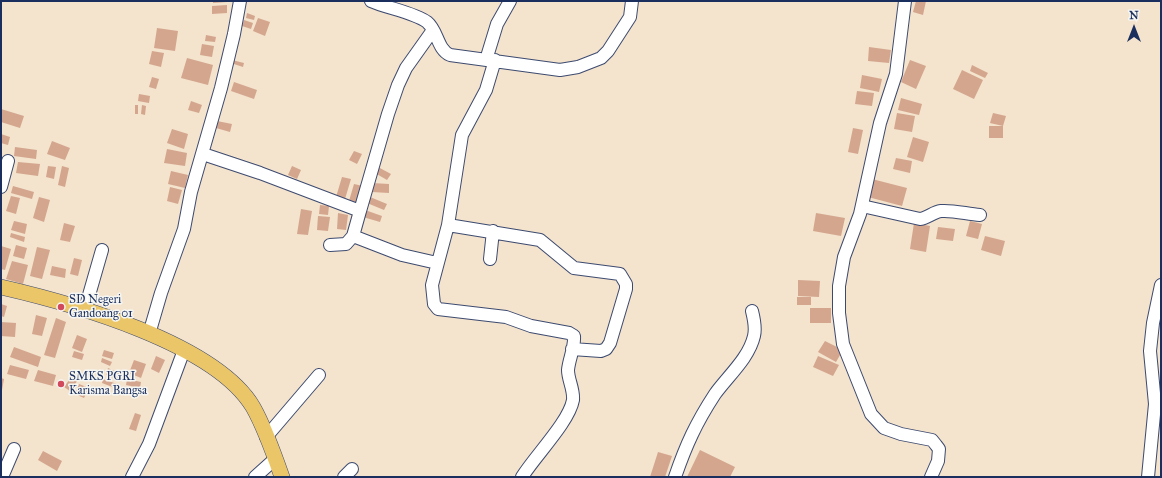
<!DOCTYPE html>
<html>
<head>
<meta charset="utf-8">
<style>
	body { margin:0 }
	#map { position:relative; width:1162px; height:478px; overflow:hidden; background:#f4e3cd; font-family:"IM FELL Great Primer",serif }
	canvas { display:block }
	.frame { position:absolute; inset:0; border:2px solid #1b2f5e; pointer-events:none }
	.north { position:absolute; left:1114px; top:8px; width:40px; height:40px; -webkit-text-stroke:3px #f6f6f2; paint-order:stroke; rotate:0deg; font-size:11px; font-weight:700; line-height:16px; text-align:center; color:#1b2f5e }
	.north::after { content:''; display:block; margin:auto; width:14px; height:18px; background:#1b2f5e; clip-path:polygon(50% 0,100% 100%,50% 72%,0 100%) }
</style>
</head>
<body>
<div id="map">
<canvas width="1162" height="478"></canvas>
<div class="frame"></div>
<div class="north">N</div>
</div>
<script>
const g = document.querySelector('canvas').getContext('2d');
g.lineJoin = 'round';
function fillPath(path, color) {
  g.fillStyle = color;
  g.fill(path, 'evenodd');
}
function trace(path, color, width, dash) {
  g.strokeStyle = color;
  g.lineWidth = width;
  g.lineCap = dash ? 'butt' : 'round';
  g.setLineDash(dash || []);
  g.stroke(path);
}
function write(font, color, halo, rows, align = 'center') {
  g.font = font + ' "IM FELL Great Primer",serif';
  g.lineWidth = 3;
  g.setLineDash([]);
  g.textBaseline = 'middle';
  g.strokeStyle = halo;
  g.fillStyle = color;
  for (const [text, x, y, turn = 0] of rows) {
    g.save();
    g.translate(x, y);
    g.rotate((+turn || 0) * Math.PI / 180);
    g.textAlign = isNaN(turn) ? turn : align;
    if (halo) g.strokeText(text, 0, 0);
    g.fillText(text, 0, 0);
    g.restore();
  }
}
fillPath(new Path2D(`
	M213,1H227V2L213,3Z
	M916,1H926L923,15L913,12Z
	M227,5V13L212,14V6Z
	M247,13L255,16L254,20L246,18Z
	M258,18L270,22L265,36L253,31Z
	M244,20L253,23L251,29L242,26Z
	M157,28L178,31L175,51L154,48Z
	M206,35L216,37L215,42L205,41Z
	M202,44L214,46L212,57L200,55Z
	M869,47L891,50L889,63L868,61Z
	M152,51L164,53L161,67L149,64Z
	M187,58L213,65L208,85L181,78Z
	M232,60L244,63L243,67L231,63Z
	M910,60L926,66L916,89L901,82Z
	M972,65L988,73L985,78L970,71Z
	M962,70L983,80L974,99L953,89Z
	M862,75L882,79L879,92L860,88Z
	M152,77L159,79L156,89L149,87Z
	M234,82L257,90L254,99L231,91Z
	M857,91L874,93L872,106L855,104Z
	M139,94L150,96L149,103L138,101Z
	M901,98L922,104L919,115L898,110Z
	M191,101L202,105L199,113L188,110Z
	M135,105H138V114H135Z
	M142,105L146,106L145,115L141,114Z
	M1,109L24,116L20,128L1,122Z
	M897,113L915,116L912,132L894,129Z
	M993,113L1006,116L1003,126L990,123Z
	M217,121L232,124L230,132L216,128Z
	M989,126H1003V138H989Z
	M853,128L863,130L858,154L848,152Z
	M172,129L188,134L184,149L167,143Z
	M1,134L10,137L8,145L1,143Z
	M913,137L929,142L923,162L907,157Z
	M52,141L70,148L65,160L47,154Z
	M15,147L37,150L36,159L14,156Z
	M167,149L187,153L185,166L164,163Z
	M354,151L362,154L357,164L349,160Z
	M896,158L912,161L910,173L893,169Z
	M18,162L40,164L38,176L16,173Z
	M48,166L56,167L54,179L46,177Z
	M62,166L69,168L65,187L58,185Z
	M292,166L301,170L297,179L288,175Z
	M378,167L391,174L387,180L375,173Z
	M171,171L188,175L185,188L168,184Z
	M342,177L351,179L345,199L336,197Z
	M872,179L907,188L902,206L868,197Z
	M372,183L389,184V193L372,192Z
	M354,184L363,186L358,203L349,201Z
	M13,186L34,192L32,199L11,193Z
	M170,187L182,190L178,204L167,201Z
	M11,196L20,198L16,214L6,211Z
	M39,197L50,200L44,222L33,218Z
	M370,197L387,204L384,210L367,203Z
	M320,205L329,206L328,215L319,214Z
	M301,209L312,211L308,235L297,234Z
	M365,210L382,216L380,222L363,217Z
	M338,213L348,215L346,230L337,229Z
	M816,213L845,218L841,236L813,231Z
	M318,216L330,217L328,231L317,230Z
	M14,221L27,224L25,234L11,230Z
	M970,221L982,224L978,239L966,236Z
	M64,223L75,226L70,242L60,240Z
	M914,223L930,226L926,252L910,249Z
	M938,227L955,229L953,241L936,239Z
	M11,233L25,237L24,242L10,237Z
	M985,236L1005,241L1001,256L981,250Z
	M16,245L27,248L24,259L13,256Z
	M1,246L11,249L5,270L1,269Z
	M37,247L50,250L42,279L30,276Z
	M74,258L82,260L78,276L70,274Z
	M12,261L28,265L23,284L6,279Z
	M52,266L66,269L65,278L50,275Z
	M798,280L820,281L819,297L798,296Z
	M797,297H811V305H797Z
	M1,304L7,306L4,317L1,316Z
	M810,308H831V323H810Z
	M36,315L47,318L42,336L32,334Z
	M56,318L66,322L55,358L44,355Z
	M1,322L16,323L15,337L1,336Z
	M77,335L87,339L82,352L72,348Z
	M825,341L843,350L836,362L818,352Z
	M14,347L41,357L38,367L10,357Z
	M104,350L114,353L112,359L102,356Z
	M74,351L84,354L82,360L72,357Z
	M156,356L165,360L159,373L151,369Z
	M818,356L839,365L833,376L813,367Z
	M102,358L112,362L110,366L101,362Z
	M134,360L146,364L141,378L129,373Z
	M10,365L29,370L26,379L7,374Z
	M108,368L119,373L117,379L106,375Z
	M38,370L56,375L53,386L34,381Z
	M72,376L78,380L70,391L64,387Z
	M1,378L4,379L2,390H1Z
	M103,379L117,384L115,388L102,383Z
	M127,379L141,382L140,388L126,385Z
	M79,384L89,388L84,398L75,394Z
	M135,413L141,415L136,431L129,429Z
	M700,450L735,467L730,477H687Z
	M43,451L62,461L57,471L38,460Z
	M658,452L672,456L665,477H650Z`), '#d4a68e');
const minor = new Path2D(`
	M371,1C387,8 415,13 427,22C438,31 437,49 450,55L560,70L578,67L601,58L608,51L630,17L632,1
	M905,1L896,74L880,123L860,214L844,257L839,286V313L843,344L871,414L884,428L901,434L932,440L936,445L939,449L938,461L931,477
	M486,60L497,24L510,1
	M495,60L486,90L462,135L448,225L540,240L574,268L620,274L626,284V289L610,343L606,349L601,351L572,349
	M203,154L260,173L360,211L388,114L398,85L406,68L433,30
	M1,187L8,161
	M862,206L920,219C928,218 933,212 941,211C953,210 967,214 980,215
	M360,211L353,236L402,255L437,263
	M448,225L432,285L434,304L438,309L506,317L531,326L569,333L574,336C575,347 569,359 568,370C568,380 574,389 573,400C569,422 535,456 522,477
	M330,245L346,244L353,236
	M490,259L493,231
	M85,309L102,250
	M149,334L161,293L184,229L191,192L221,88L234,34L240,1
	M266,437L319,375
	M2,477L14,449
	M132,477L149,444L184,350
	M255,477L275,459
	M344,477L352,469
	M675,477C686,445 696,423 715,394C728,376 749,358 754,336C756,328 754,319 752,311
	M1148,477L1155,404L1150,351L1153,323L1161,285`);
const major = new Path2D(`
	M1,287C71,303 215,343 253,407C265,428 274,454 282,477`);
trace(minor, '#3c4a6f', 14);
trace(major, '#3c4a6f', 16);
trace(minor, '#fff', 12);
trace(major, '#ebc669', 15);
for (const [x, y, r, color] of [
	[61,307,4,"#d1495b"],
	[61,384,4,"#d1495b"]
]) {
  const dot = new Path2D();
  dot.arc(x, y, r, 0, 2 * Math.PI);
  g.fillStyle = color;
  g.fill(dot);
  trace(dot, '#f6f6f2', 1.5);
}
write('12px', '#1b2f5e', '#f6f6f2', [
	["SD Negeri",69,300],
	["Gandoang 01",69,314],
	["SMKS PGRI",69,377],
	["Karisma Bangsa",69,391]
], 'left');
</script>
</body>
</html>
